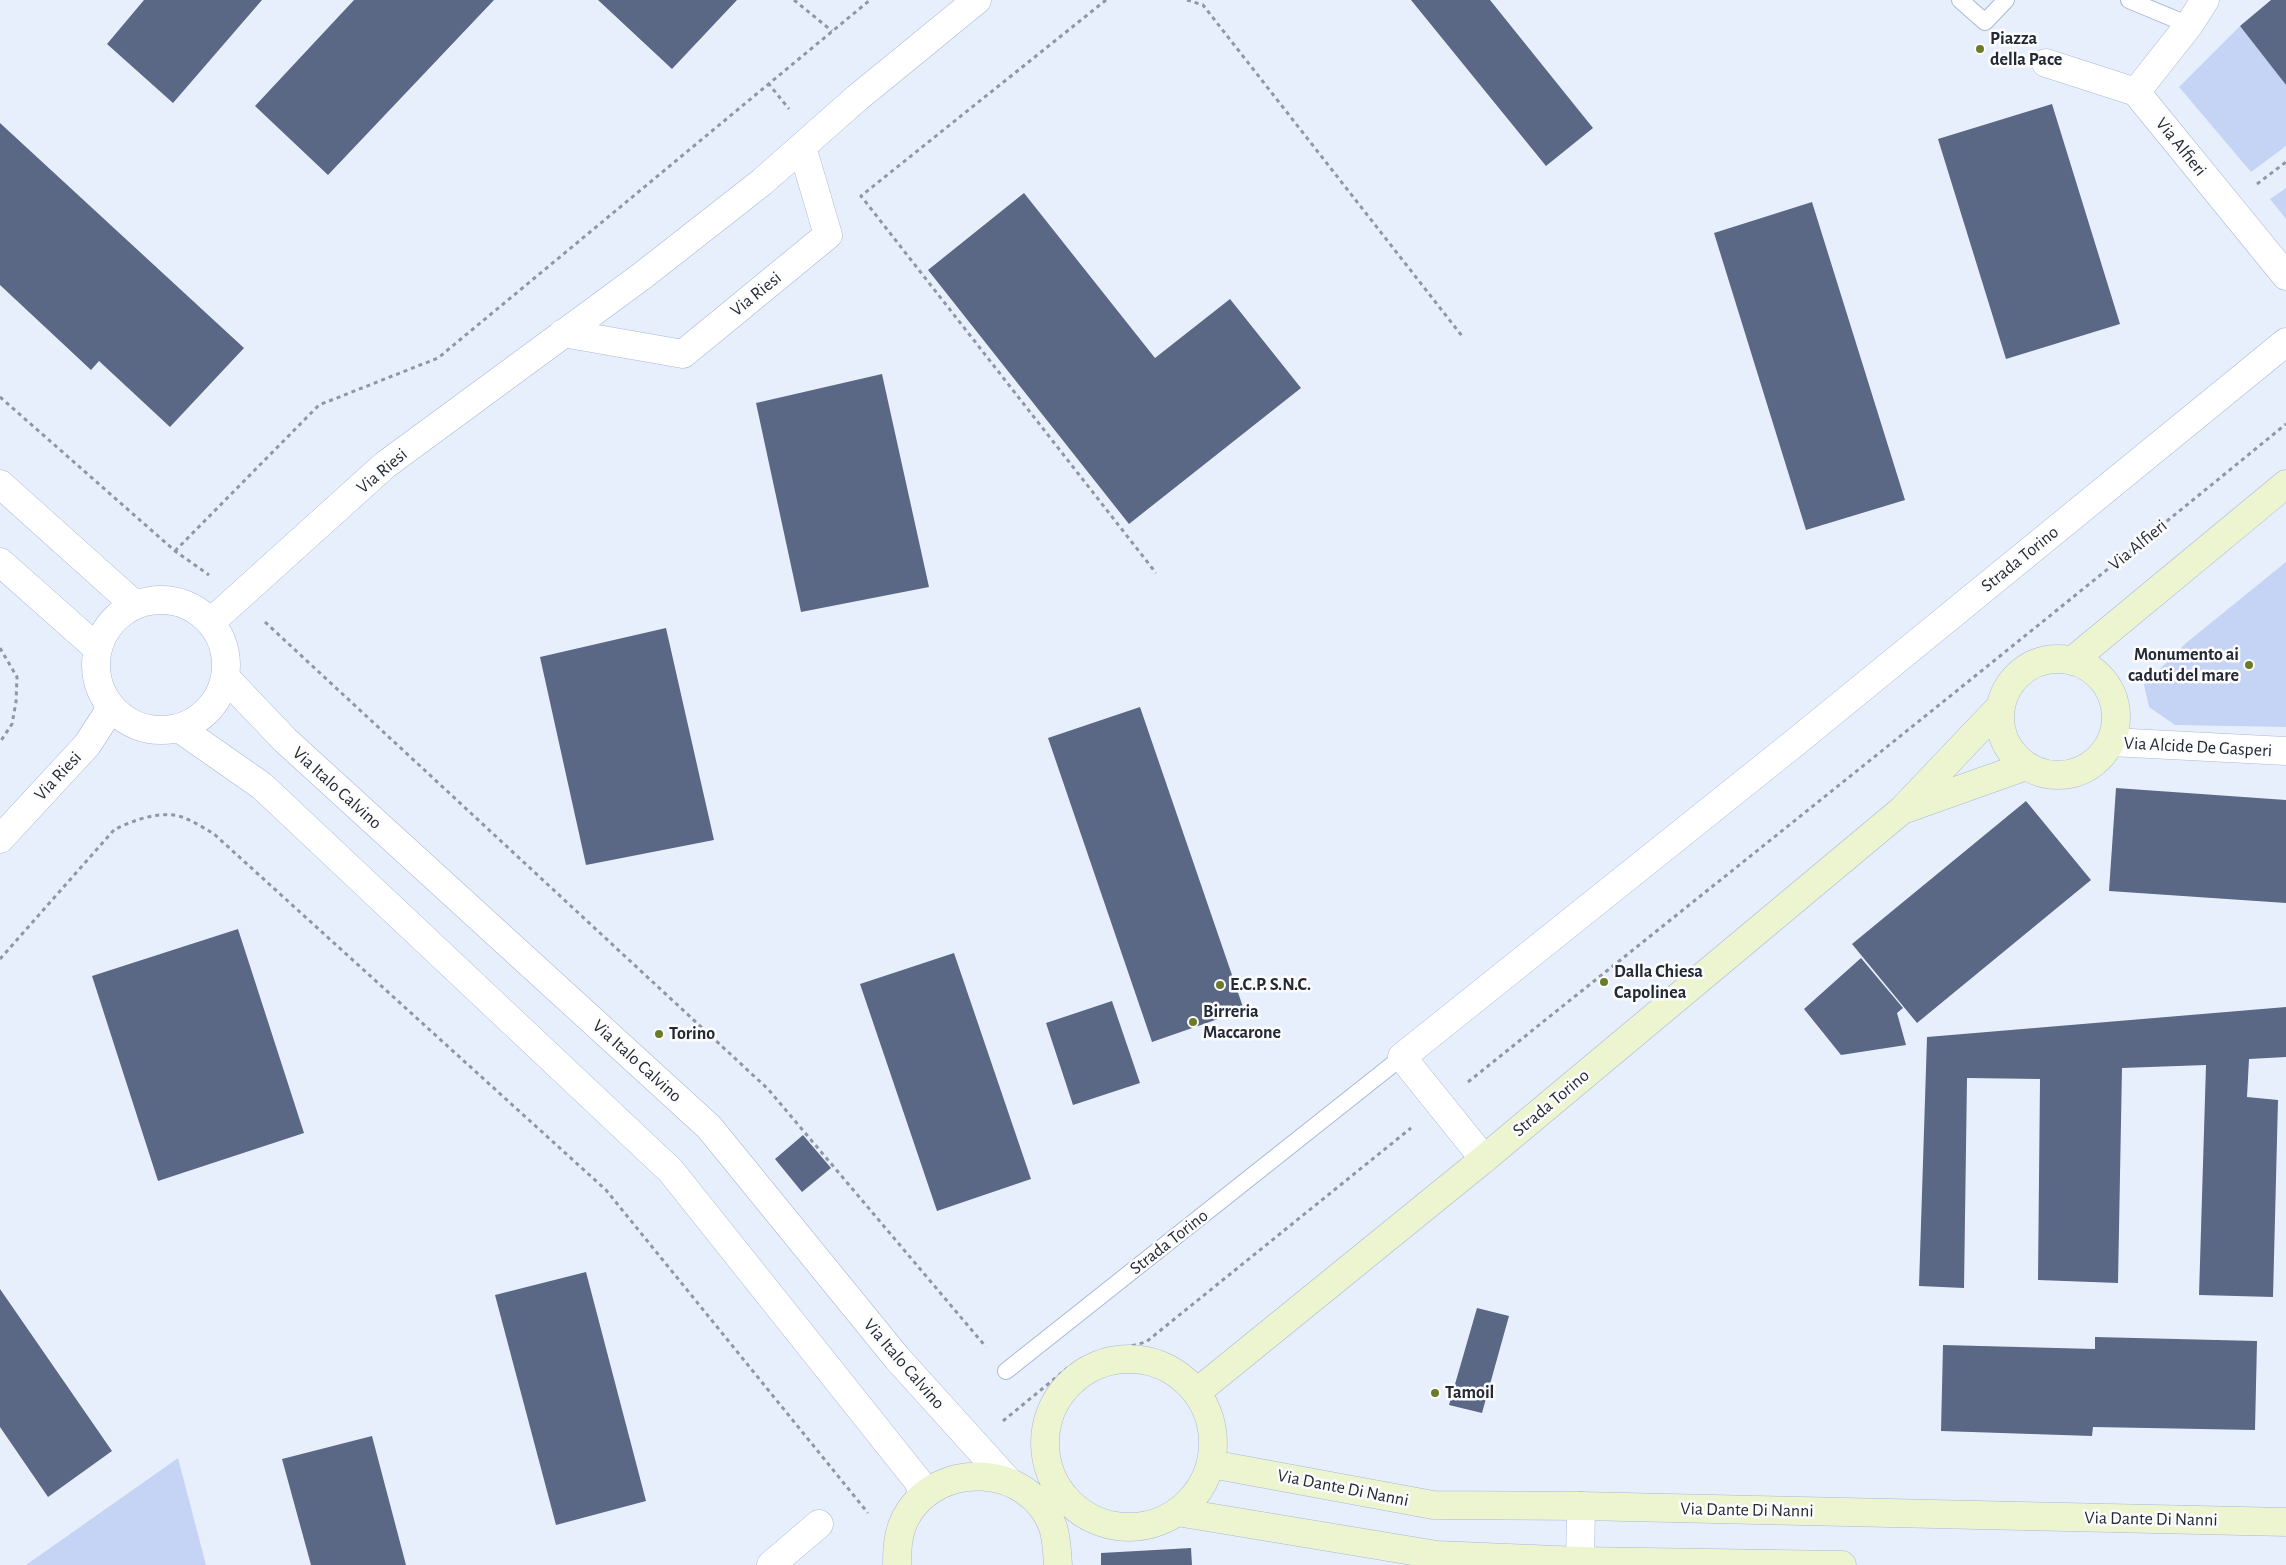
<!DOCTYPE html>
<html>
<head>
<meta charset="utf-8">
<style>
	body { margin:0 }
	canvas { display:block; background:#e8effc }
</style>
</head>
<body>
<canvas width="2286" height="1565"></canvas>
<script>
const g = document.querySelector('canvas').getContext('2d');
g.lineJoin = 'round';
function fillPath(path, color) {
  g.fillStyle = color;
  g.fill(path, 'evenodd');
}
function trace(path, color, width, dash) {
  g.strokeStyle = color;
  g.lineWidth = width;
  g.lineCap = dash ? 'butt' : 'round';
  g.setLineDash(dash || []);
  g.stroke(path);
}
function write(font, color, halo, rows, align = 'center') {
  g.font = font + ' "Alegreya Sans",sans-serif';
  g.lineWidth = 5;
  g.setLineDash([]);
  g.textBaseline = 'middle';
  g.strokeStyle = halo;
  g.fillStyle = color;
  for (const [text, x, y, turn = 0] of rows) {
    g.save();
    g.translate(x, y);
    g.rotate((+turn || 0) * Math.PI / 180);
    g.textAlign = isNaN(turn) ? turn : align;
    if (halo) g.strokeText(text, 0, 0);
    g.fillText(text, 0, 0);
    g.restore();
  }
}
fillPath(new Path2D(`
	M2240,26L2286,85V146L2251,172L2179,87Z
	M2286,188V219L2270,199Z
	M2286,562V727L2175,725L2149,707L2144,685L2186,643Z
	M178,1458L206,1565H26Z`), '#c5d4f5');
fillPath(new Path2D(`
	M144,0H262L173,103L107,44Z
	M354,0H494L328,175L255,106Z
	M598,0H737L672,69Z
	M1411,0H1490L1593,128L1546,166Z
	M2271,0H2286V85L2240,26Z
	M2052,104L2120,324L2006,359L1938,139Z
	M0,123L244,348L170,427L99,361L91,370L0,285Z
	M1024,193L1155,358L1230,299L1301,388L1129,524L928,270Z
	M1812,202L1905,500L1806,530L1714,233Z
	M882,374L929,587L801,612L756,403Z
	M666,628L714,840L586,865L540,657Z
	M1140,707L1244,1010L1152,1042L1048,738Z
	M2116,788L2286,800V903L2109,891Z
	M2026,801L2091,880L1917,1023L1852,944Z
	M238,929L304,1133L158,1181L92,976Z
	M954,953L1031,1179L937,1211L860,984Z
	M1861,958L1903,1008L1897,1013L1906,1045L1841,1055L1804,1009Z
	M1112,1001L1140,1083L1073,1105L1046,1023Z
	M2286,1007V1057L2249,1059L2247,1097L2278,1100L2273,1297L2199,1295L2206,1065L2122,1068L2118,1283L2038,1280L2040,1079L1967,1078L1964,1288L1919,1286L1927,1037Z
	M803,1135L831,1168L802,1192L775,1159Z
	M586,1272L646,1501L556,1525L495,1295Z
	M0,1289L112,1451L48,1497L0,1427Z
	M1477,1308L1509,1316L1482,1413L1449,1405Z
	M2095,1337L2257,1341L2255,1430L2093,1427L2092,1436L1941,1431L1943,1345L2095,1349Z
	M372,1436L406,1565H311L282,1459Z
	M1191,1548L1192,1565H1101V1553Z`), '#5b6885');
const lane = new Path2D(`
	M1960,0L1985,22L2006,0
	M2129,0L2189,25
	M1006,1371L1402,1057`);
const street = new Path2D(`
	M2046,63L2136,92L2286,276
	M2136,92L2189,25L2205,0
	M563,333L683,354L828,235L802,147
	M0,484L135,605
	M0,562L97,648
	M96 665a65 65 0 1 1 130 0a65 65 0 1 1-130 0Z
	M211,622L385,465L642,276L762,182L857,98L977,0
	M225,677L285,740L709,1127L897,1358L1009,1482
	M179,728L262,786L671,1171L918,1481L924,1495
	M2111,742L2286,751
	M0,839L87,745L111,708
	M1484,1159L1402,1057L1797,741L2286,342
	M771,1565L819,1524
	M1580,1565L1581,1506`);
const secondary = new Path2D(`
	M2000 717a58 58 0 1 1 116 0a58 58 0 1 1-116 0Z
	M2072,661L2286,484
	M1908,808L2026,766
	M1045 1443a84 84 0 1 1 168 0a84 84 0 1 1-168 0Z
	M1197,1392L1484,1159L1902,810L2000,707
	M1211,1464L1433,1505L1581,1506L2286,1522
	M1177,1512L1437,1555L1580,1561L1842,1565
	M897,1565C897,1548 898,1532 906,1517C938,1459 1030,1464 1053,1527C1057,1540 1057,1552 1058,1565`);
trace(lane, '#a9b8d7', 18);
trace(street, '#a9b8d7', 29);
trace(secondary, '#a9b8d7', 29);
trace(new Path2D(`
	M794,0L832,31
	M1106,0L861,196L1156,573
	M1187,0L1203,5L1462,336
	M768,83L789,109
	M2257,184L2286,162
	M0,397L175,551L209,575
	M175,551L319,405L438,358L870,0
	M265,622L768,1089L986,1347
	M0,648L17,677L16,702L12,724L0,742
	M0,959L114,830C133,820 161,810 182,817C193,821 204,828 214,834L606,1190L868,1513
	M1468,1082C1741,863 2015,646 2286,424
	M1003,1421L1070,1366L1100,1354L1146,1342L1411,1128`), '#9097a3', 3, [4, 4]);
trace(lane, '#fff', 16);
trace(street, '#fff', 28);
trace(secondary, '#edf4d0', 28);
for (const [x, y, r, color] of [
	[1980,49,5,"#6c7b29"],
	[2249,665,5,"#6c7b29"],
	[1604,982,5,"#6c7b29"],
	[1220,985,5,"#6c7b29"],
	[1193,1022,5,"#6c7b29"],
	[659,1034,5,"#6c7b29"],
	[1435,1393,5,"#6c7b29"]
]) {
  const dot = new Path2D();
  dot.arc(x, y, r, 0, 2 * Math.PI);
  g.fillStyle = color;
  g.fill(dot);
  trace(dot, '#fcfcfc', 2);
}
write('bold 18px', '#232935', '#fcfcfc', [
	["Piazza",1990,39],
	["della Pace",1990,60],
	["Monumento ai",2239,655,"right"],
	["caduti del mare",2239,676,"right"],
	["Dalla Chiesa",1614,972],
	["Capolinea",1614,993],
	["E.C.P. S.N.C.",1230,985],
	["Birreria",1203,1012],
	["Maccarone",1203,1033],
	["Torino",669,1034],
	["Tamoil",1445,1393]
], 'left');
write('18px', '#232935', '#fcfcfc', [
	["Via Alfieri",2181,147,51],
	["Via Riesi",756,294,-39],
	["Via Riesi",382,471,-40],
	["Via Alfieri",2138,545,-39],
	["Strada Torino",2020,559,-39],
	["Via Alcide De Gasperi",2198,747,3],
	["Via Riesi",58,776,-47],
	["Via Italo Calvino",337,788,42],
	["Via Italo Calvino",637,1061,42],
	["Strada Torino",1551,1103,-40],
	["Strada Torino",1169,1242,-38],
	["Via Italo Calvino",904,1364,49],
	["Via Dante Di Nanni",1343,1488,11],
	["Via Dante Di Nanni",1747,1510,1],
	["Via Dante Di Nanni",2151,1519,1]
]);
</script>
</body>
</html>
